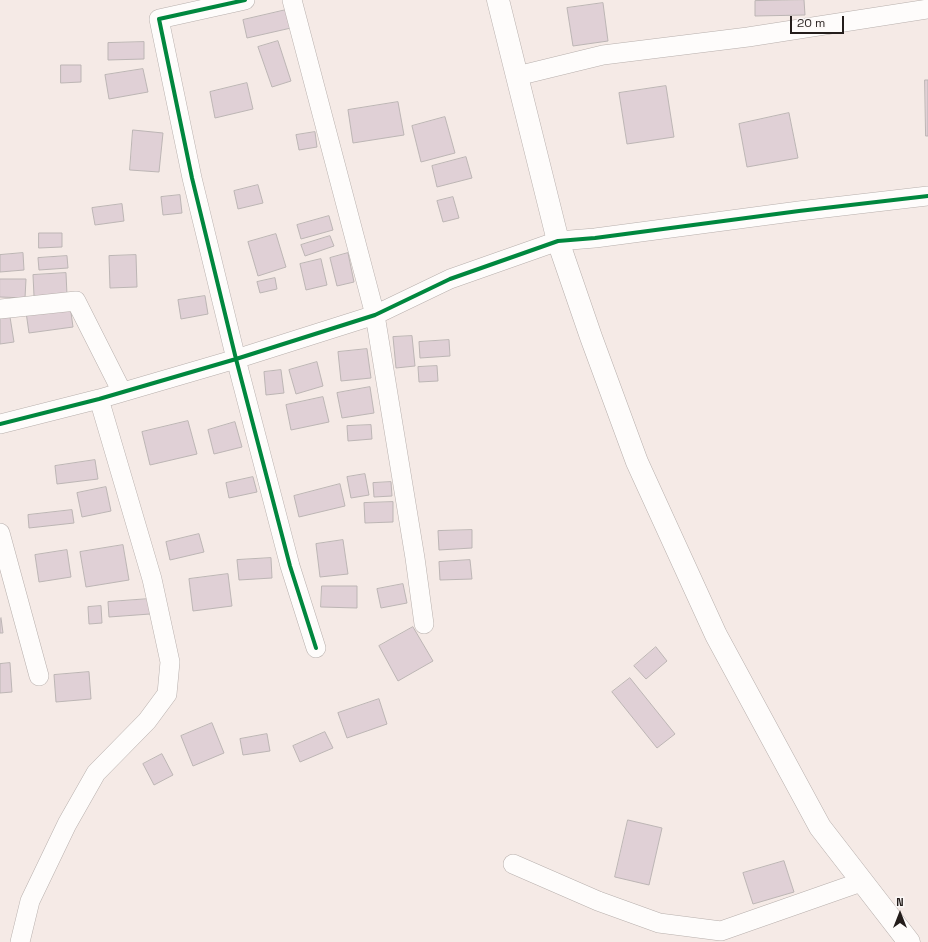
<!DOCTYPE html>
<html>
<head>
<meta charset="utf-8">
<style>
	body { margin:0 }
	#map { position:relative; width:928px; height:942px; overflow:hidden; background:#f5eae6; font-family:"Space Grotesk",sans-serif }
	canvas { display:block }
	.north { position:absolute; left:880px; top:894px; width:40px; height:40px; -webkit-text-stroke:3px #fcf8f7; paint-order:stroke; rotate:0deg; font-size:11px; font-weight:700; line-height:16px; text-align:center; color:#241d1b }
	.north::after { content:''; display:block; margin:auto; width:14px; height:18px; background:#241d1b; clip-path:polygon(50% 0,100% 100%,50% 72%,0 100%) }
	.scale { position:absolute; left:790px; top:16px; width:54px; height:18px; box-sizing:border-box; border:2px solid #241d1b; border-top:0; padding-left:5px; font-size:12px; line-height:14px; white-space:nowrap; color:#241d1b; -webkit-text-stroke:3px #fcf8f7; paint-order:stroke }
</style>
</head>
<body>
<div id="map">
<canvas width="928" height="942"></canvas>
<div class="north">N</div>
<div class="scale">20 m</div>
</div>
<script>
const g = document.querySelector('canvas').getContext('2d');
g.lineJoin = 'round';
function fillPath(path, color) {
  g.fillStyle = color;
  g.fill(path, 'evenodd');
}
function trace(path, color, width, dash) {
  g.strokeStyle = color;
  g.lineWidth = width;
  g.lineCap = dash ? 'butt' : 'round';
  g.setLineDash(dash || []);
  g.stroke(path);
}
const building = new Path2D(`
	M804,0L805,15L755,16V1Z
	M603,3L608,41L573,46L567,8Z
	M286,10L291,28L247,38L243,20Z
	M278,41L291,81L272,87L258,47Z
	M144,42V59L108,60V43Z
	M61,65H81V82L61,83Z
	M143,69L148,92L109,99L105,75Z
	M925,80H928V136H926Z
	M247,83L253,109L215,118L210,92Z
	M666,86L674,137L627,144L619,93Z
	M398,102L404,135L353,143L348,110Z
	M789,113L798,158L747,167L739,124Z
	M445,117L455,153L421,162L412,126Z
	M133,130L163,133L159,172L130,170Z
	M315,132L317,147L299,150L296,135Z
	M466,157L472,178L437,187L432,166Z
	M258,185L263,203L238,209L234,191Z
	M180,195L182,213L163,215L161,197Z
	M453,197L459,218L443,222L437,201Z
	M122,204L124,221L95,225L92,208Z
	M329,216L333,230L301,239L297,225Z
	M39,233H62V247L39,248Z
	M276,234L286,267L258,276L248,242Z
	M330,236L334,246L305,256L301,245Z
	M23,253L24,270L0,272V255Z
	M348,253L354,282L337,286L330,258Z
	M136,255L137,287L110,288L109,256Z
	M67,256L68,268L39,270L38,258Z
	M321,259L327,285L306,290L300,264Z
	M66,273L67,295L34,296L33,275Z
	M275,278L277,289L260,293L257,282Z
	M0,279H26L25,298L0,297Z
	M205,296L208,314L181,319L178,300Z
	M70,305L73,327L29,333L26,312Z
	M10,317L14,342L0,344V319Z
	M412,336L415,366L396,368L393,337Z
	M449,340L450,356L420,358L419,342Z
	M367,349L371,378L341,381L338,352Z
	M317,362L323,386L296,394L289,370Z
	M437,366L438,381L419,382L418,367Z
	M281,370L284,393L266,395L264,372Z
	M370,387L374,413L342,418L337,393Z
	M323,397L329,422L291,430L286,405Z
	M188,421L197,454L150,465L142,432Z
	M235,422L242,447L214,454L208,430Z
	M371,425L372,439L348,441L347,426Z
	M95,460L98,479L57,484L55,466Z
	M365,474L369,495L351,498L347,477Z
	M253,477L257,492L229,498L226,483Z
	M391,482L392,496L374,497L373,483Z
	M340,484L345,506L299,517L294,496Z
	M106,487L111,511L82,517L77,493Z
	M393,502V522L365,523L364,503Z
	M72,510L74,523L29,528L28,515Z
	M472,530V548L439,550L438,531Z
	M199,534L204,552L170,560L166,542Z
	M343,540L348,574L320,577L316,544Z
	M123,545L129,580L86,587L80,552Z
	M67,550L71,577L39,582L35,555Z
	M271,558L272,578L239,580L237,560Z
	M470,560L472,579L440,580L439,562Z
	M228,574L232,606L193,611L189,579Z
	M403,584L407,603L381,608L377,589Z
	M322,586H357V608L321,607Z
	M149,599L150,614L109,617L108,602Z
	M101,606L102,623L89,624L88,607Z
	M1,618L3,633H0V619Z
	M413,627L433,661L398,681L379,646Z
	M656,647L667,661L646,679L634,666Z
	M10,663L12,692L0,693V664Z
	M89,672L91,699L56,702L54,675Z
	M630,678L675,734L657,748L612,692Z
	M379,699L387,724L347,738L338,713Z
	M212,723L224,753L193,766L181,736Z
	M325,732L333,748L300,762L293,746Z
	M267,734L270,751L243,755L240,739Z
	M162,754L173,775L154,785L143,764Z
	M628,820L662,828L649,885L615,877Z
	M784,861L794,892L753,904L743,873Z`);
fillPath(building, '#e0d0d6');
trace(building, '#bcb5b4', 1);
const minor = new Path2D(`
	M245,0L159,19L192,178L236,359L290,566L316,648
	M292,0L375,315L415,558L424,624
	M517,76L603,55L748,37L928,9
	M0,309L76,301L122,392
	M0,424L99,399L236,359L375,315L450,279L558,241L595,238L799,211L928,196
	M0,533L39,676
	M513,864L598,901L659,923L721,931L861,882
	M20,942L30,901L67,824L96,773L147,721L167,694L170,662L152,579L99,399`);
const secondary = new Path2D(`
	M498,0L558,241L591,337L637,462L716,635L820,827L909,942`);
trace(minor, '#b7afac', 20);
trace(secondary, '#b7afac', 23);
trace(minor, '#fefcfb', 19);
trace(secondary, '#fefcfb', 22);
trace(new Path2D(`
	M245,0L159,19L192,178L236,359L290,566L316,648
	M0,424L99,399L236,359L375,315L450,279L558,241L595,238L799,211L928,196`), '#00873e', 4);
</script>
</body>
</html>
